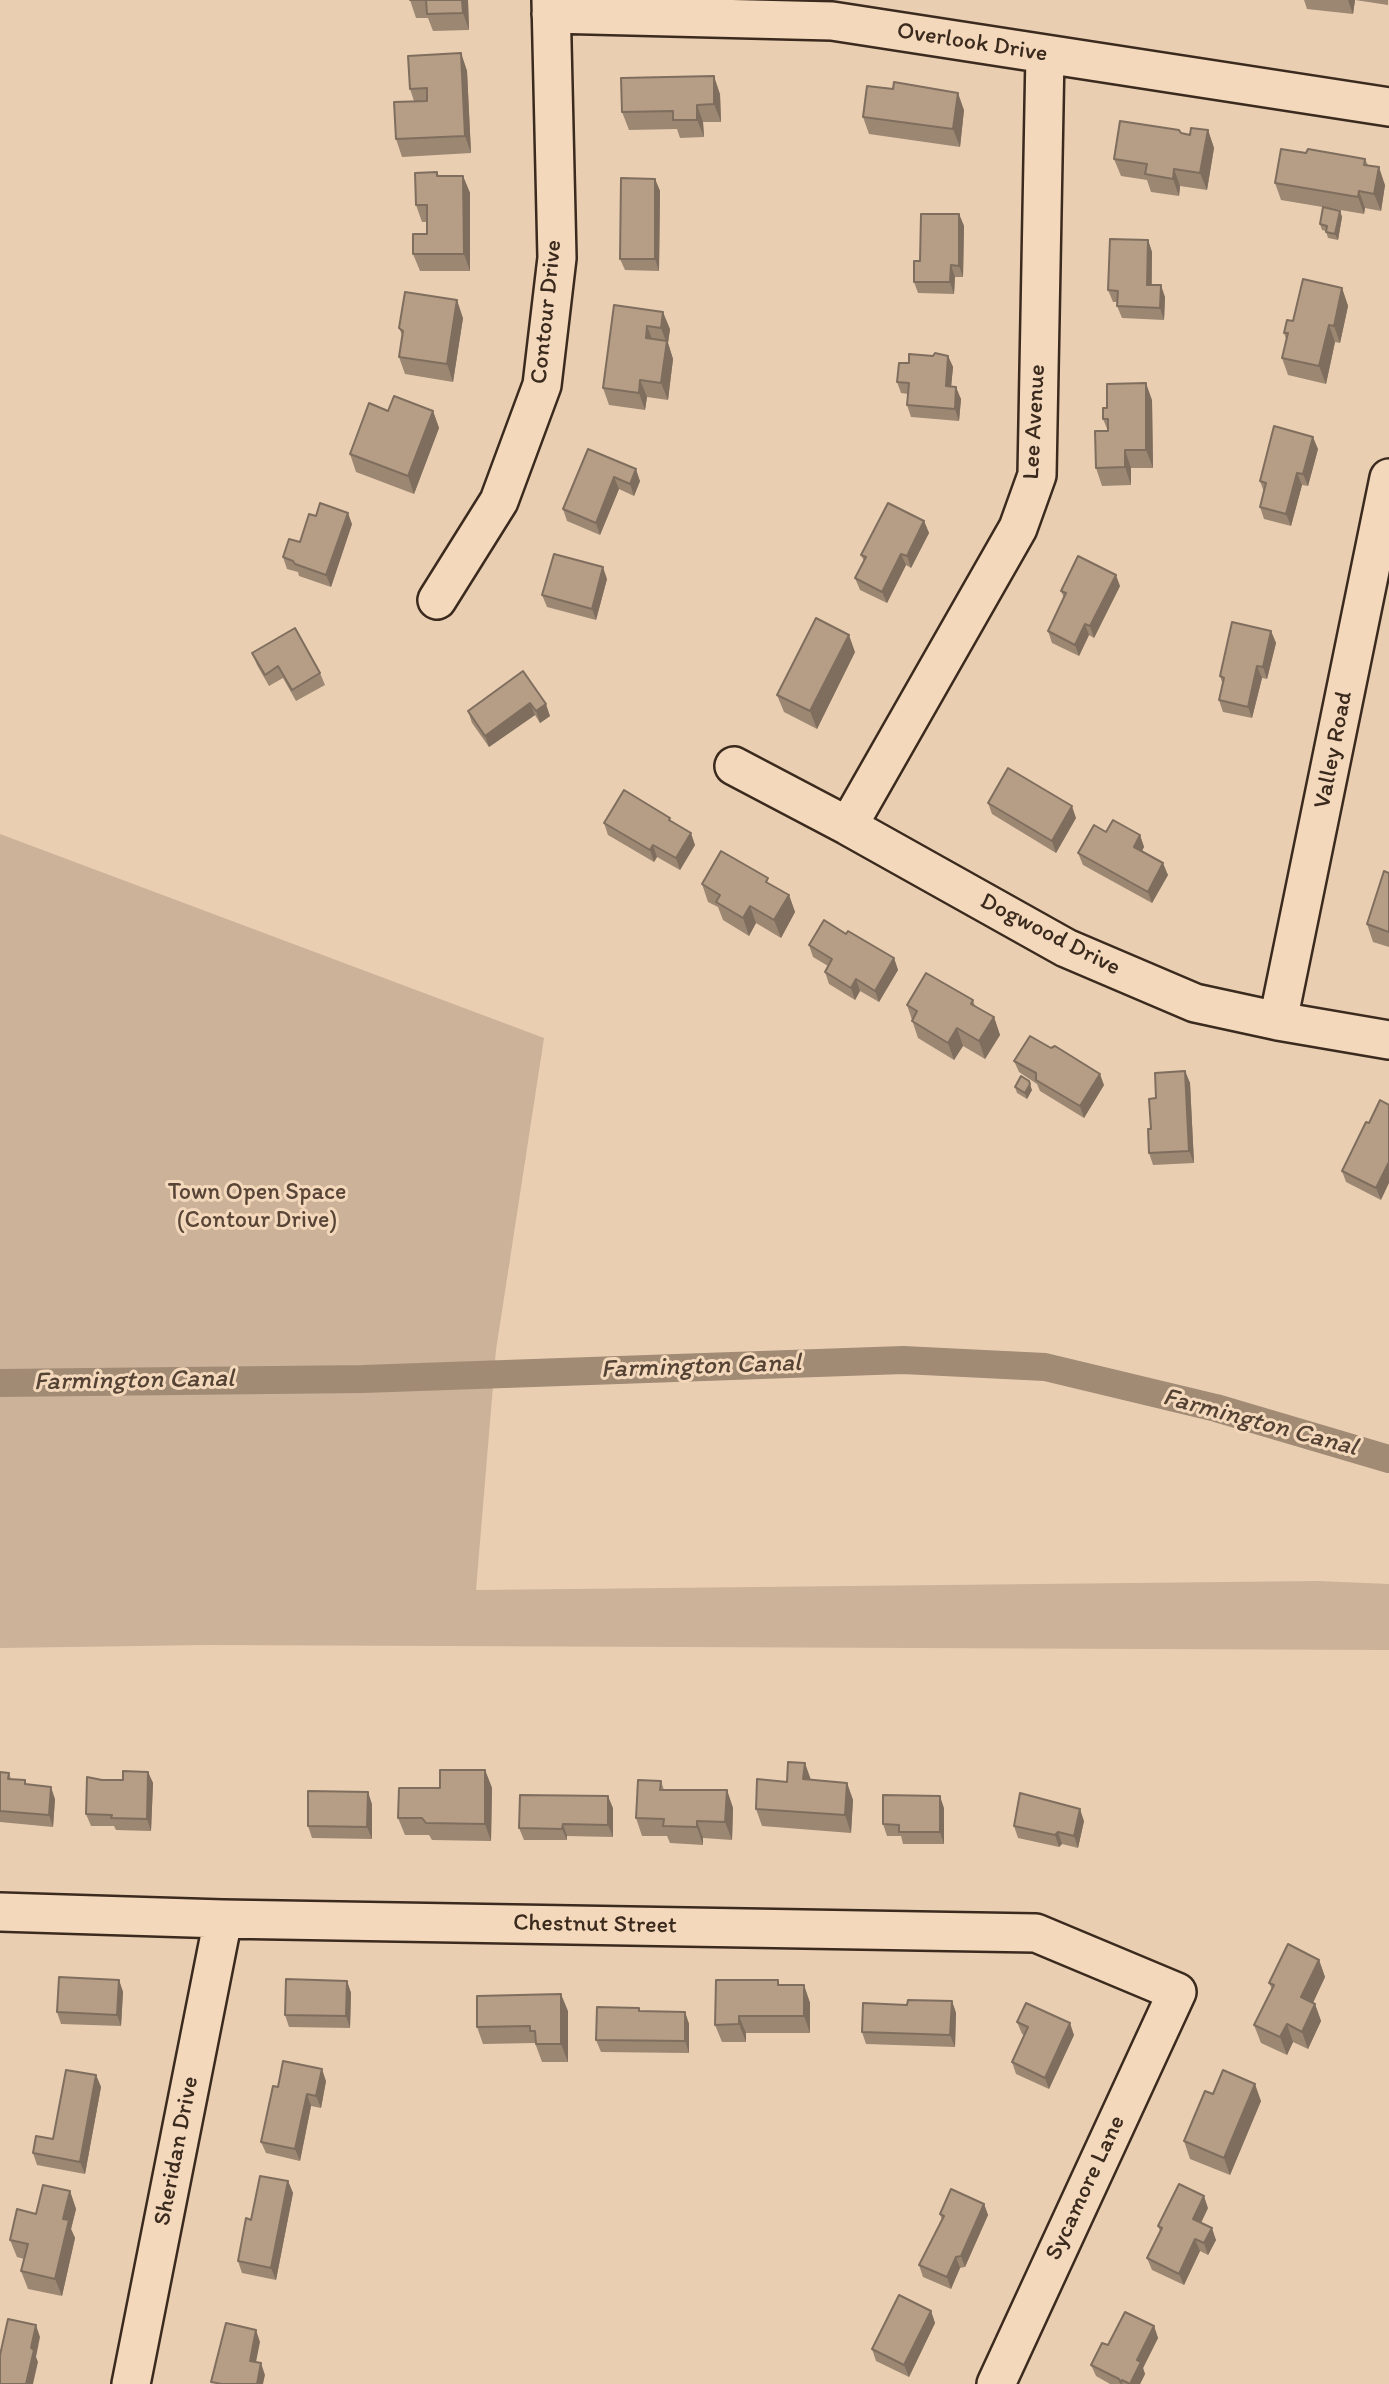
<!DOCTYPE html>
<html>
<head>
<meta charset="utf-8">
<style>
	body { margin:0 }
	canvas { display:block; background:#e9ceb2 }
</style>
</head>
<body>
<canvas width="1389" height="2384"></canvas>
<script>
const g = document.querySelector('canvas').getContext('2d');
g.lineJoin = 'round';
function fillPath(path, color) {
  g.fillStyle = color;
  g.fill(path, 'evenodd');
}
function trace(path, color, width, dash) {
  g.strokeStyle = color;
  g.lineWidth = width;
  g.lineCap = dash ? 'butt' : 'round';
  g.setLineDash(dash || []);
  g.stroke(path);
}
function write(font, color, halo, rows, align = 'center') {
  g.font = font + ' Itim,sans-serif';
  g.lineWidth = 6;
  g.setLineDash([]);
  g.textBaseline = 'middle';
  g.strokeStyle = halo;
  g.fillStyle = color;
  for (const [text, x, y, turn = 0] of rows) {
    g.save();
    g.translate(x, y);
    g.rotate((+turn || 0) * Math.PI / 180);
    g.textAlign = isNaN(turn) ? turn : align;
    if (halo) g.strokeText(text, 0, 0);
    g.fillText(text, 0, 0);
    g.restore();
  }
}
fillPath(new Path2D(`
	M0,834L544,1038L496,1350L476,1590L1318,1581L1389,1584V1650L207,1645L0,1648Z`), '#ccb299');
trace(new Path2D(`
	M0,1383L363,1379L903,1360L1045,1367L1216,1408L1389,1459`), '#a18b75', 28);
const minor = new Path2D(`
	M551,14L832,21L1389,107
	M437,600L499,501L542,385L557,258L551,0
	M734,766L848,826L1066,948L1195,1003L1278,1021L1389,1040
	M848,826L1018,528L1037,475L1045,54
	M1278,1021L1389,478
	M0,1912L223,1919L1036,1933L1177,1992L996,2384
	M131,2384L223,1919`);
trace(minor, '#3b2a1e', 42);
trace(minor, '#f4d8bb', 37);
fillPath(new Path2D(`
	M410,0H468L469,30L433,31L428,18H416Z
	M1304,0H1388V5L1355,0L1353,14L1307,9Z
	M461,53L467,71L471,153L402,157L396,139L414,101L410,89Z
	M720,94L721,122H703L704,137L680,138L677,129L629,130L622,112Z
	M964,110L960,147L869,134L863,117Z
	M1208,130L1214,148L1207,190L1180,186L1179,196L1151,192L1147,180L1121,176L1114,159L1181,133L1190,135Z
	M1306,153L1365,159L1368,165L1385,185L1381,211L1365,208L1364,214L1281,200L1275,183Z
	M437,172L439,176H463L470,193V271H420L413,254L427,234V222H422L416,205Z
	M655,179L660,191L659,271L625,270L620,259Z
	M1340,211L1342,217L1338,240L1328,238L1326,231L1322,230L1320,224Z
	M959,214L964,226L963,277H955L954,294L918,293L914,282L920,261Z
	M1148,240L1152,252V285L1165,297L1164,320L1122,318L1117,306L1118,302H1113L1108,290Z
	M1342,288L1348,306L1340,343L1335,342L1326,384L1288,375L1282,358L1286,339L1284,333L1293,321Z
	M614,305L670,329L668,343L673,359L668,400L647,397L645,410L609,405L603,388Z
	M463,318L453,382L405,374L399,357L402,335L399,328Z
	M933,356H948L953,367L951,387L961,399L959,421L911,417L907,405L908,394L901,393L897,382L909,363Z
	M1152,400L1153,468H1131V485L1102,486L1096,468L1108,431L1103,419Z
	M388,411H433L439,428L414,494L356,472L350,454Z
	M588,449L640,481L634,496L619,489L600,535L567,521L563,509Z
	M1318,449L1308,486L1302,485L1291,526L1264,519L1260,507L1264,492L1260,481Z
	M316,516L352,524L331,587L299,576L298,572L287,569L283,557L300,542Z
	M924,521L929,533L911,568L906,565L887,603L860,590L855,578L864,561L861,555Z
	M607,579L596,620L547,607L542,595Z
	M1120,586L1094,638L1089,635L1079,656L1052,643L1048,631L1064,598L1061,591Z
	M1271,631L1276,643L1267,679L1262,678L1252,718L1223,712L1219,700L1223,685L1220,676Z
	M855,652L817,729L784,712L777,695Z
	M252,653L320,673L325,685L296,701L283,678L269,686L257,665Z
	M523,671L550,716L540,723L535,715L489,747L472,723L468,711Z
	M988,803L1076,818L1056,853L992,814Z
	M671,822L695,845L680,870L657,857L654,862L608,835L604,823Z
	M1106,832L1140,835L1144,847L1142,851L1168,875L1152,903L1083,865L1078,853Z
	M1389,873V947L1373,942L1367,924Z
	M702,884H770L789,895L795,912L781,938L756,923L749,936L723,920L718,907L708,902Z
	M846,934L894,958L898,970L879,1002L860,991L855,1000L829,984L825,972L828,966L813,957L809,945Z
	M973,1000L975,1006L994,1017L1000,1035L985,1059L963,1046L954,1060L918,1038L907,1005Z
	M1014,1061L1104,1085L1084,1118L1040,1091L1037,1084L1019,1072Z
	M1185,1071L1190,1083L1194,1163L1153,1165L1149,1153L1151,1129Z
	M1015,1087L1032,1090L1027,1099L1017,1093Z
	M1366,1122L1381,1200L1346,1182L1342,1171Z
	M485,1770L492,1788L491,1841L432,1840L429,1835H405L398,1818L440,1788Z
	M0,1772L9,1773L11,1779L25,1780L27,1785L55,1799L53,1827L0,1822Z
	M148,1772L153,1783L151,1831L116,1830L114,1826H91L86,1814L102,1780H123Z
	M811,1780L847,1783L853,1800L851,1833L762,1826L756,1809L787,1782Z
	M661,1781L664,1790H727L733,1808L732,1840L703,1838V1845L670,1843L667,1836H642L636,1818Z
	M372,1804V1839L312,1838L308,1826Z
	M613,1808V1837L567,1836V1840H524L519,1828Z
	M944,1808V1844H903L901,1836H887L883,1824Z
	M1084,1821L1078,1848L1062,1844L1059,1847L1018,1838L1014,1826Z
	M1319,1960L1325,1977L1313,2003L1315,2004L1321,2021L1308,2049L1293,2042L1287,2055L1261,2043L1254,2025L1272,1989L1269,1983Z
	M119,1980L123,1992L121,2026L61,2024L57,2012Z
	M347,1981L351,1993L350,2028L289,2027L285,2015Z
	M780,1985H804L810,2003V2033H746V2042H722L715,2025Z
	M952,2001L956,2013L955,2047L866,2044L862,2032L907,2005Z
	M639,2008L640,2011L685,2012L689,2024V2053L601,2052L596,2040Z
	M568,2011V2062H542L535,2043L483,2044L477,2027Z
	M1017,2022L1074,2035L1049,2089L1016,2074L1012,2062L1024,2035L1022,2034Z
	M96,2075L101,2087L85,2174L37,2165L33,2153L53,2139Z
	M326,2081L321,2108L311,2106L300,2161L266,2153L261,2142L278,2087Z
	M1213,2094L1261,2101L1230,2175L1190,2159L1184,2141Z
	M288,2181L293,2193L276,2280L242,2273L238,2261L251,2220Z
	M70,2191L76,2209L71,2229L75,2238L62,2296L28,2289L21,2271L24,2259L17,2257L10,2240L36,2214Z
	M984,2204L988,2215L965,2267L960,2268L951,2289L923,2277L919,2265L942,2220L940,2214Z
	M1208,2208L1201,2223L1216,2240L1208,2255L1200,2251L1184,2285L1152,2270L1147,2258L1160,2231L1158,2226Z
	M931,2311L935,2323L909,2377L876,2361L872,2349Z
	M1154,2326L1158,2338L1143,2368L1145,2374L1140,2384H1110L1096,2376L1091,2365L1108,2345Z`), '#9c8773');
fillPath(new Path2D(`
	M462,0H468L469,30L463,13Z
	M1348,0H1355L1353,14Z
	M461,53L467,71L471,153L465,136Z
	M714,76L720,94L721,122L714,104Z
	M958,93L964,110L960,147L953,129Z
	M697,105L703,122L704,137L697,120Z
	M1208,130L1214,148L1207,190L1200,173Z
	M1379,167L1385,185L1381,211L1374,194Z
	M1174,169L1180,186L1179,196L1173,179Z
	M463,176L470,193V271L464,254Z
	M655,179L660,191L659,271L655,259Z
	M1359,191L1365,208L1364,214L1358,197Z
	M1340,211L1342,217L1338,240L1335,234Z
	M959,214L964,226L963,277L959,266Z
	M1148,240L1152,252L1151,297L1147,285Z
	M951,265L955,277L954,294L950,282Z
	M1161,285L1165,297L1164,320L1160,308Z
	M1342,288L1348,306L1340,343L1334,326Z
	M457,300L463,318L453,382L447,364Z
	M663,312L670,329L668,343L673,359L668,400L661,383L667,344L661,328Z
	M1329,325L1335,342L1326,384L1319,366Z
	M647,326L654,344L646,338Z
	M948,356L953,367L950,398L946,386Z
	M640,380L647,397L645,410L639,393Z
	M1146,383L1152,400L1153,468L1146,450Z
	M956,387L961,399L959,421L955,409Z
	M433,411L439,428L414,494L408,476Z
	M1313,437L1318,449L1308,486L1303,474Z
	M1125,450L1131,468V485L1125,467Z
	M636,469L640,481L634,496L630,484Z
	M1297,473L1302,485L1291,526L1286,514Z
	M614,477L619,489L600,535L596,523Z
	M348,513L352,524L331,587L326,575Z
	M924,521L929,533L911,568L907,556Z
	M901,554L906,565L887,603L882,592Z
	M603,567L607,579L596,620L592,609Z
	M1116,575L1120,586L1094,638L1090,626Z
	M1085,624L1089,635L1079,656L1075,645Z
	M1271,631L1276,643L1267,679L1263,667Z
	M849,635L855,652L817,729L810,711Z
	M1257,666L1262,678L1252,718L1248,707Z
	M530,703L535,715L489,747L485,736Z
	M546,704L550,716L540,723L536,711Z
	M1072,806L1076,818L1056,853L1052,841Z
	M691,833L695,845L680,870L676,858Z
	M1140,835L1144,847L1138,858L1134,847Z
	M653,845L657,857L654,862L650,850Z
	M1163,863L1168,875L1152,903L1148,892Z
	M789,895L795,912L781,938L774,920Z
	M750,906L756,923L749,936L743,918Z
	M894,958L898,970L879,1002L875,991Z
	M856,979L860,991L855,1000L851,988Z
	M994,1017L1000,1035L985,1059L979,1041Z
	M957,1028L963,1046L954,1060L948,1043Z
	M1185,1071L1190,1083L1194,1163L1189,1151Z
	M1100,1074L1104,1085L1084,1118L1080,1106Z
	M1029,1081L1032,1090L1027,1099L1025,1093Z
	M1389,1162V1183L1381,1200L1376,1188Z
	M805,1763L811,1780L803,1779Z
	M485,1770L492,1788L491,1841L485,1824Z
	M148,1772L153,1783L151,1831L147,1819Z
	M847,1783L853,1800L851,1833L845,1815Z
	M51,1787L55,1799L53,1827L49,1815Z
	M727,1790L733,1808L732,1840L725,1822Z
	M368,1792L372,1804V1839L367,1827Z
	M608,1796L613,1808V1837L608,1825Z
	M940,1796L944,1808V1844L940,1832Z
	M1080,1809L1084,1821L1078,1848L1074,1836Z
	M697,1821L703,1838V1845L697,1827Z
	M563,1824L567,1836V1840L562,1829Z
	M1058,1832L1062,1844L1059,1847L1055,1835Z
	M1319,1960L1325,1977L1307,2015L1301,1997Z
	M119,1980L123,1992L121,2026L117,2015Z
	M347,1981L351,1993L350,2028L346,2016Z
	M804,1985L810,2003V2033L804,2016Z
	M561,1994L568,2011V2062L561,2044Z
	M952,2001L956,2013L955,2047L950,2035Z
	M1315,2004L1321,2021L1308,2049L1302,2032Z
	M685,2012L689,2024V2053L685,2041Z
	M739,2016L746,2033V2042L739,2024Z
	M1070,2023L1074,2035L1049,2089L1045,2078Z
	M1287,2024L1293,2042L1287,2055L1280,2037Z
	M322,2069L326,2081L321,2108L316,2096Z
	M96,2075L101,2087L85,2174L80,2162Z
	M1255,2084L1261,2101L1230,2175L1224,2158Z
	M307,2094L311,2106L300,2161L295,2149Z
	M288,2181L293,2193L276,2280L271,2268Z
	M70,2191L76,2209L71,2229L75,2238L62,2296L55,2279L63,2219Z
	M1204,2196L1208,2208L1197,2231L1193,2219Z
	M984,2204L988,2215L965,2267L961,2256Z
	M1212,2228L1216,2240L1208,2255L1204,2243Z
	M1195,2239L1200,2251L1184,2285L1179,2274Z
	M956,2257L960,2268L951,2289L947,2277Z
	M931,2311L935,2323L909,2377L904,2365Z
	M36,2325L40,2337L36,2357L38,2362L33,2384H26L31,2348Z
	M1154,2326L1158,2338L1143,2368L1145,2374L1140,2384H1130L1137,2360Z
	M256,2330L260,2342L254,2372L250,2361Z
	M261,2363L265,2375L263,2384H257Z`), '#7f6e5e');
const building = new Path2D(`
	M410,0H462L463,13L427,14L426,0Z
	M461,53L465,136L396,139L394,102L427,101V88L410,89L408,56Z
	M714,76V104L697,105V120H673V111L622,112L621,78Z
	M894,82L958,93L953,129L863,117L867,86L893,89Z
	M1120,121L1179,130L1181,133L1190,135L1191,128L1208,130L1200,173L1174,169L1173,179L1145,174L1147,164L1114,159Z
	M1281,149L1306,153L1308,149L1365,159L1364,165L1379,167L1374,194L1359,191L1358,197L1275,183Z
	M437,172V176H463L464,254H413V234H427V205H416L415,173Z
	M621,178L655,179V259H620Z
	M1323,207L1340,211L1335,234L1326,232L1327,226L1320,224Z
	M921,214H959V266L951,265L950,282H914V261H920Z
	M1110,239L1148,240L1147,285H1161L1160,308L1117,306L1118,291L1108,290Z
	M1303,279L1342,288L1334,326L1329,325L1319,366L1282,358L1288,333H1284L1287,320L1293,321Z
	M405,292L457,300L447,364L399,357L403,331L399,328Z
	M614,305L663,312L661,328L647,326L646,338L667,341L661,383L640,380L639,393L603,388Z
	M935,353L948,356L946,386L956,387L955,409L907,405L909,383L897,382L899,363H909V354L933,356Z
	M1146,383V450H1125V467L1096,468L1095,431H1108V419H1103V408H1107V384Z
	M394,396L433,411L408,476L350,454L369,403L388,411Z
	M1274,426L1313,437L1303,474L1297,473L1286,514L1260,507L1266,483L1260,481Z
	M588,449L636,469L630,484L614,477L596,523L563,509Z
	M320,503L348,513L326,575L295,564L293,561L283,557L289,539L300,542L309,514L316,516Z
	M888,503L924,521L907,556L901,554L882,592L855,578L866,557L861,555Z
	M554,554L603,567L592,609L542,595Z
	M1078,556L1116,575L1090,626L1085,624L1075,645L1048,631L1066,593L1061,591Z
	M816,618L849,635L810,711L777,695Z
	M1232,622L1271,631L1263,667L1257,666L1248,707L1219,700L1224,678L1220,676Z
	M295,628L320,673L292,690L278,666L265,675L252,653Z
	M523,671L546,704L536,711L530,703L485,736L468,711Z
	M1008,768L1072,806L1052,841L988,803Z
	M624,790L670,818L669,820L691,833L676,858L653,845L650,850L604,823Z
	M1113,820L1140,835L1134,847L1163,863L1148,892L1078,853L1094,825L1106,832Z
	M721,851L768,878L766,882L789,895L774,920L750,906L743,918L716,902L720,895L702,884Z
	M1384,871L1389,873V932L1367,924Z
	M824,920L846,934L848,931L894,958L875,991L856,979L851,988L825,972L832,959L809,945Z
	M926,973L973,1000L971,1004L994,1017L979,1041L957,1028L948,1043L912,1021L917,1011L907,1005Z
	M1030,1036L1051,1048L1055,1046L1100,1074L1080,1106L1036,1080V1073L1014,1061Z
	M1185,1071L1189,1151L1149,1153L1148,1129H1151L1149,1099L1156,1098L1155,1073Z
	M1021,1076L1029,1081L1030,1084L1025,1093L1015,1087Z
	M1380,1100L1389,1105V1162L1376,1188L1342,1171L1366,1122L1369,1123Z
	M788,1762L805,1763L803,1779L847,1783L845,1815L756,1809L757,1779L787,1782Z
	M440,1770H485V1824L426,1823L422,1818H398L399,1788H440Z
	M123,1771L148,1772L147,1819L111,1818L112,1815L86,1814L87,1777L102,1780H123Z
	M0,1772L9,1773L8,1779L25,1780V1784L51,1787L49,1815L0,1811Z
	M638,1780L661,1781L660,1790H727L725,1822L697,1821V1827L663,1826L664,1819L636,1818Z
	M308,1791L368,1792L367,1827L308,1826Z
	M1020,1793L1080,1809L1074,1836L1058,1832L1055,1835L1014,1826Z
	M520,1795L608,1796V1825L563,1824L562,1829L519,1828Z
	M883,1795L940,1796V1832H899V1825L883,1824Z
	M1288,1944L1319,1960L1301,1997L1315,2004L1302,2032L1287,2024L1280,2037L1254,2025L1274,1985L1269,1983Z
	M59,1977L119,1980L117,2015L57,2012Z
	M286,1979L347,1981L346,2016L285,2015Z
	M716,1980H778V1985H804V2016H739V2024L715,2025Z
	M561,1994V2044H536L535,2031H530V2026L477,2027V1996Z
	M908,2000L952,2001L950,2035L862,2032L863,2003L907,2005Z
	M1026,2003L1070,2023L1045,2078L1012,2062L1028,2027L1017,2022Z
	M597,2007L639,2008V2011L685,2012V2041L596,2040Z
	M283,2061L322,2069L316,2096L307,2094L295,2149L261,2142L273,2086L278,2087Z
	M66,2070L96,2075L80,2162L33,2153L36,2136L53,2139Z
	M1223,2070L1255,2084L1224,2158L1184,2141L1205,2091L1213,2094Z
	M260,2176L288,2181L271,2268L238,2261L246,2218L251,2220Z
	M1179,2184L1204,2196L1193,2219L1212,2228L1204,2243L1195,2239L1179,2274L1147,2258L1162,2228L1158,2226Z
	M43,2185L70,2191L63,2219L69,2220L55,2279L21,2271L28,2244L10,2240L17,2209L36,2214Z
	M951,2189L984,2204L961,2256L956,2257L947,2277L919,2265L944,2216L940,2214Z
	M899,2295L931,2311L904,2365L872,2349Z
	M1125,2312L1154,2326L1137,2360L1141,2362L1130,2384L1122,2380L1121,2383L1119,2379L1091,2365L1102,2343L1108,2345Z
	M8,2319L36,2325L31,2348L34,2350L26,2384H0V2355Z
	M226,2323L256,2330L250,2361L261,2363L257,2384H222L211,2382Z`);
fillPath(building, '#b59d86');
trace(building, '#7f6e5e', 2);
write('24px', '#3b2a1e', '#f4d8bb', [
	["Overlook Drive",972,43,9],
	["Contour Drive",547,312,-84],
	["Lee Avenue",1035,422,-87],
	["Valley Road",1334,750,-79],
	["Dogwood Drive",1050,935,27],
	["Chestnut Street",595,1925,1],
	["Sheridan Drive",177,2151,-79],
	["Sycamore Lane",1086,2188,-65]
]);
write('24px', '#584537', '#f4d8bb', [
	["Town Open Space",257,1193],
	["(Contour Drive)",257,1221]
]);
write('italic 26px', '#544234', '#f4d8bb', [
	["Farmington Canal",701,1367,-2],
	["Farmington Canal",134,1381,-1],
	["Farmington Canal",1260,1423,15]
]);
</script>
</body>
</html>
